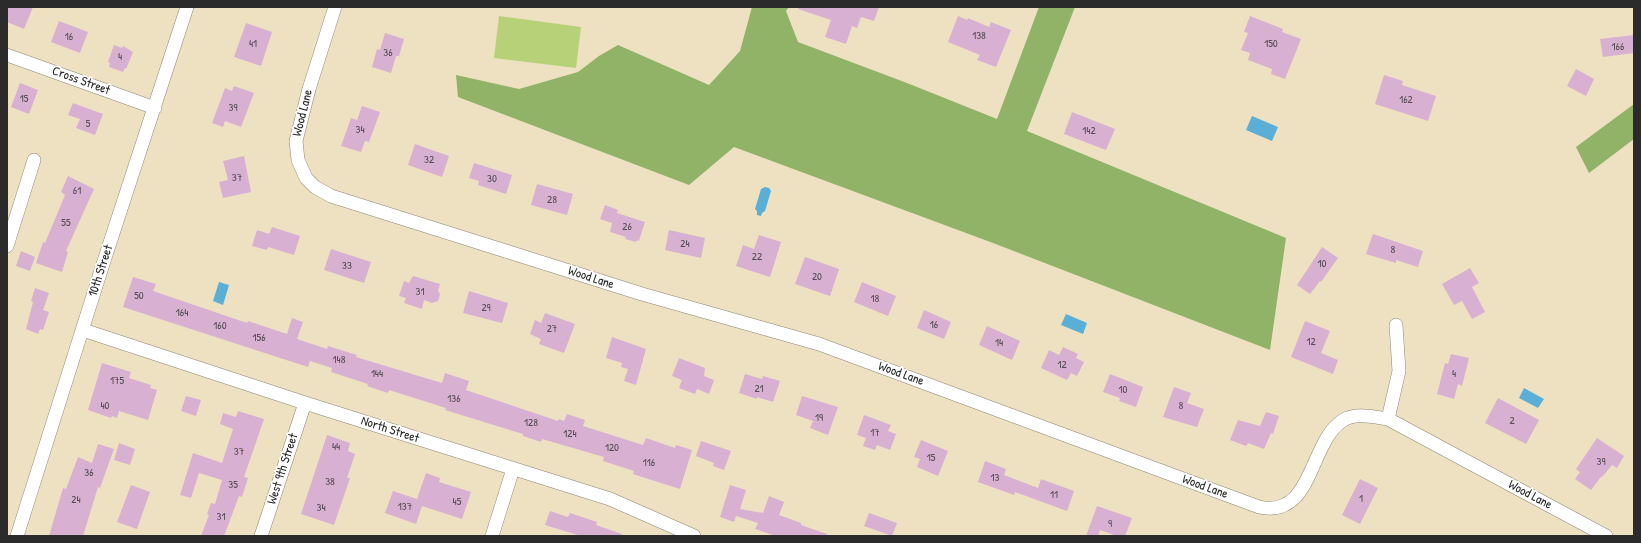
<!DOCTYPE html>
<html>
<head>
<meta charset="utf-8">
<style>
	body { margin:0 }
	#map { position:relative; width:1641px; height:543px; overflow:hidden; background:#eee1c1; font-family:"Patrick Hand",sans-serif }
	canvas { display:block }
	.frame { position:absolute; inset:0; border:8px solid #2b2b2b; pointer-events:none }
</style>
</head>
<body>
<div id="map">
<canvas width="1641" height="543"></canvas>
<div class="frame"></div>
</div>
<script>
const g = document.querySelector('canvas').getContext('2d');
g.lineJoin = 'round';
function fillPath(path, color) {
  g.fillStyle = color;
  g.fill(path, 'evenodd');
}
function trace(path, color, width, dash) {
  g.strokeStyle = color;
  g.lineWidth = width;
  g.lineCap = dash ? 'butt' : 'round';
  g.setLineDash(dash || []);
  g.stroke(path);
}
function write(font, color, halo, rows, align = 'center') {
  g.font = font + ' "Patrick Hand",sans-serif';
  g.lineWidth = 3.5;
  g.setLineDash([]);
  g.textBaseline = 'middle';
  g.strokeStyle = halo;
  g.fillStyle = color;
  for (const [text, x, y, turn = 0] of rows) {
    g.save();
    g.translate(x, y);
    g.rotate((+turn || 0) * Math.PI / 180);
    g.textAlign = isNaN(turn) ? turn : align;
    if (halo) g.strokeText(text, 0, 0);
    g.fillText(text, 0, 0);
    g.restore();
  }
}
fillPath(new Path2D(`
	M499,16L581,27L576,68L494,58Z`), '#b6d177');
fillPath(new Path2D(`
	M752,7H789L786,11L798,42L907,83L997,119L1039,7H1075L1027,131L1286,238L1270,350L993,243L734,147L689,185L458,97L456,75L519,89L578,72L599,56L618,45L709,85L740,51Z
	M1634,104V139L1589,173L1576,147Z`), '#90b368');
fillPath(new Path2D(`
	M1252,116L1278,127L1272,141L1246,130Z
	M765,187L769,188L771,191L765,211L762,213L761,216L757,215V211L755,209L761,189Z
	M219,282L229,285L223,305L213,301Z
	M1066,314L1087,323L1083,334L1061,325Z
	M1524,388L1544,399L1538,408L1519,398Z`), '#5aafd6');
fillPath(new Path2D(`
	M7,7H33L24,29L7,22Z
	M799,7H879L874,21L861,17L857,28L852,26L846,44L825,37L831,20L798,9Z
	M958,16L967,20L968,18L989,27L991,22L1011,30L996,67L977,60L980,55L948,42Z
	M1250,16L1283,29L1282,32L1301,39L1285,79L1271,74L1272,69L1248,60L1250,53L1241,50L1248,33L1244,32Z
	M59,21L88,32L80,53L51,42Z
	M246,23L272,32L261,66L234,57Z
	M385,33L404,39L399,56H396L391,73L372,67L377,49L380,50Z
	M1634,35V53L1603,57L1600,39Z
	M114,45L122,48L123,46L133,52L126,69L125,68L123,72L109,67L110,63L108,62Z
	M1576,69L1594,79L1586,96L1567,86Z
	M1384,75L1403,81L1402,85L1436,96L1428,121L1375,104Z
	M20,83L38,90L29,114L11,107Z
	M234,86L254,93L241,127L225,121L223,127L212,123L225,88L232,91Z
	M73,103L103,114L95,135L76,128L80,119L68,115Z
	M362,106L380,112L369,142L365,141L361,152L341,146L351,118L357,120Z
	M1072,112L1115,129L1106,150L1064,134Z
	M415,144L449,156L442,177L408,165Z
	M244,156L251,192L223,198L219,182L228,180L223,161Z
	M474,163L512,175L506,194L478,185L479,181L469,178Z
	M68,176L94,189L66,251L68,252L62,272L36,263L43,242L45,243L65,195L61,192Z
	M537,184L573,194L567,215L531,205Z
	M605,205L618,210L617,213L645,222L639,241L637,240L636,242L625,239L626,237L610,232L612,223L600,219Z
	M272,227L300,236L294,255L268,247L267,250L252,246L257,230L269,234Z
	M669,230L705,238L701,258L665,250Z
	M1373,234L1423,251L1418,267L1396,260V263L1366,254Z
	M759,235L781,242L770,277L736,266L743,245L754,249Z
	M1322,247L1338,258L1321,282L1320,281L1310,294L1297,285Z
	M331,249L371,262L364,283L324,270Z
	M21,251L35,257L30,271L16,266Z
	M805,257L839,269L830,296L795,284Z
	M1470,268L1479,283L1472,287L1485,312L1472,319L1462,301L1454,305L1442,284Z
	M413,276L440,284L438,291L440,294L438,301L432,303L424,300L422,309L404,303L406,298L399,296L404,281L409,283Z
	M133,277L156,284L153,291L247,323L248,321L287,334L292,318L303,322L297,339L327,349L328,346L357,355L356,357L442,383L445,373L469,381L466,390L558,421L559,419L564,421L567,414L585,420L583,426L643,445L646,438L675,448L676,445L692,450L680,489L639,476L633,474L634,471L603,461L604,457L542,439L541,442L523,436V434L445,410L446,408L389,390L388,393L367,386L368,384L331,372L332,368L310,361L308,367L123,307Z
	M862,282L896,296L888,316L854,302Z
	M35,288L49,293L43,310L49,312L43,330L40,329L38,334L26,329L33,302L31,301Z
	M469,291L508,303L502,323L463,313Z
	M924,310L951,322L944,339L917,328Z
	M545,313L575,324L564,353L539,344L541,339L530,334L535,320L541,323Z
	M1305,321L1330,331L1321,353L1338,360L1333,374L1291,357Z
	M987,326L1020,341L1012,360L979,345Z
	M612,337L646,349L636,385L624,381L628,369L621,367L622,363L606,358Z
	M1063,347L1078,354L1076,358L1084,362L1077,376L1071,373L1067,380L1041,368L1049,350L1059,355Z
	M1451,354L1469,358L1462,386L1458,384L1454,399L1437,394L1445,363L1448,364Z
	M679,358L705,368L704,376L714,380L709,394L697,389L695,394L679,388L682,380L672,376Z
	M102,363L131,372L129,378L151,385L150,388L157,390L148,420L119,411L117,418L112,416L111,418L88,410Z
	M745,374L762,379L763,376L780,381L773,402L757,397V399L739,393Z
	M1110,374L1143,387L1136,407L1119,401L1120,398L1103,392Z
	M1174,387L1191,393L1187,403L1204,409L1197,427L1163,417Z
	M186,396L201,400L196,416L181,411Z
	M802,396L838,407L828,435L810,428L813,421L796,415Z
	M1498,398L1539,420L1526,444L1485,423Z
	M238,411L264,419L244,477L248,478L242,497L239,496L224,536H201L209,515L207,514L211,503L215,504L222,480L199,473L191,498L180,495L193,453L222,463L233,429L220,424L223,413L236,417Z
	M1266,412L1279,416L1273,434L1271,433L1264,449L1248,443L1246,446L1230,440L1238,420L1260,426Z
	M864,415L891,425L888,431L896,434L890,450L877,445L875,450L863,446L866,438L857,435Z
	M327,435L350,443L348,451L355,454L347,478H350L334,525L301,514Z
	M1597,438L1624,456L1617,468L1612,465L1604,475L1600,478L1591,490L1575,479L1580,472L1576,469Z
	M921,440L948,451L938,476L917,467L920,459L914,457Z
	M701,441L731,451L724,470L713,466L714,463L696,456Z
	M119,443L135,449L130,465L114,460Z
	M98,444L114,449L100,488L98,487L83,536H49L63,488L66,489L78,457L92,463Z
	M985,461L1006,469L1004,475L1038,488L1041,479L1074,491L1067,511L1015,492L1014,495L978,482Z
	M426,473L440,478L439,482L471,492L462,519L422,506L416,524L385,513L393,491L417,499Z
	M1360,479L1378,488L1360,524L1342,515Z
	M131,485L150,492L137,529L117,522Z
	M730,485L746,490L740,509L763,513L769,496L784,502L779,515L801,523V525L827,534V536H776L755,529L758,523L736,516L734,522L720,517Z
	M1097,506L1132,518L1125,536H1117L1100,530L1098,536H1086Z
	M550,511L568,517L570,513L597,522L596,525L622,534L621,536H581L545,525Z
	M869,513L897,523L892,536L864,526Z`), '#d8b0d2');
const minor = new Path2D(`
	M335,7L309,89L296,141L298,160L306,178L315,187L331,196L642,294L819,344L1259,507C1313,519 1309,443 1342,421C1355,412 1373,417 1388,419L1606,536
	M7,55L155,108
	M7,246L34,160
	M83,330L305,403L610,499L694,536
	M1388,419L1399,371L1396,325
	M17,536L103,264L187,7
	M261,536L305,403
	M492,536L513,469`);
trace(minor, '#8c8676', 14);
trace(minor, '#fff', 13);
write('11px', '#564c55', null, [
	["138",979,36],
	["16",69,37],
	["41",253,44],
	["150",1271,44],
	["166",1618,47],
	["36",388,53],
	["4",120,57],
	["15",24,99],
	["162",1406,100],
	["39",233,108],
	["5",88,124],
	["34",360,130],
	["142",1089,131],
	["32",429,160],
	["37",237,178],
	["30",492,179],
	["61",77,191],
	["28",552,200],
	["55",66,223],
	["26",627,227],
	["24",685,244],
	["8",1393,250],
	["22",757,257],
	["10",1322,264],
	["33",347,266],
	["20",817,277],
	["31",420,292],
	["50",139,296],
	["18",875,299],
	["29",486,308],
	["164",182,313],
	["16",934,325],
	["160",220,326],
	["27",552,329],
	["156",259,338],
	["12",1311,342],
	["14",999,343],
	["148",339,360],
	["12",1062,365],
	["144",377,374],
	["4",1454,374],
	["175",117,381],
	["21",759,389],
	["10",1123,390],
	["136",454,399],
	["40",105,406],
	["8",1181,406],
	["19",819,418],
	["2",1512,421],
	["128",531,423],
	["17",875,433],
	["124",570,434],
	["44",336,447],
	["120",612,448],
	["37",239,452],
	["15",931,458],
	["39",1601,462],
	["116",649,463],
	["36",89,473],
	["13",995,478],
	["38",330,482],
	["35",233,485],
	["11",1054,495],
	["1",1361,499],
	["24",76,500],
	["45",457,502],
	["137",405,507],
	["34",321,508],
	["31",221,517],
	["9",1110,524]
]);
write('13px', '#2b2b2b', '#fff', [
	["Cross Street",81,81,20],
	["Wood Lane",303,113,-76],
	["10th Street",101,271,-72],
	["Wood Lane",591,278,18],
	["Wood Lane",901,374,20],
	["North Street",390,430,18],
	["West 9th Street",283,469,-72],
	["Wood Lane",1205,487,20],
	["Wood Lane",1530,495,28]
]);
</script>
</body>
</html>
